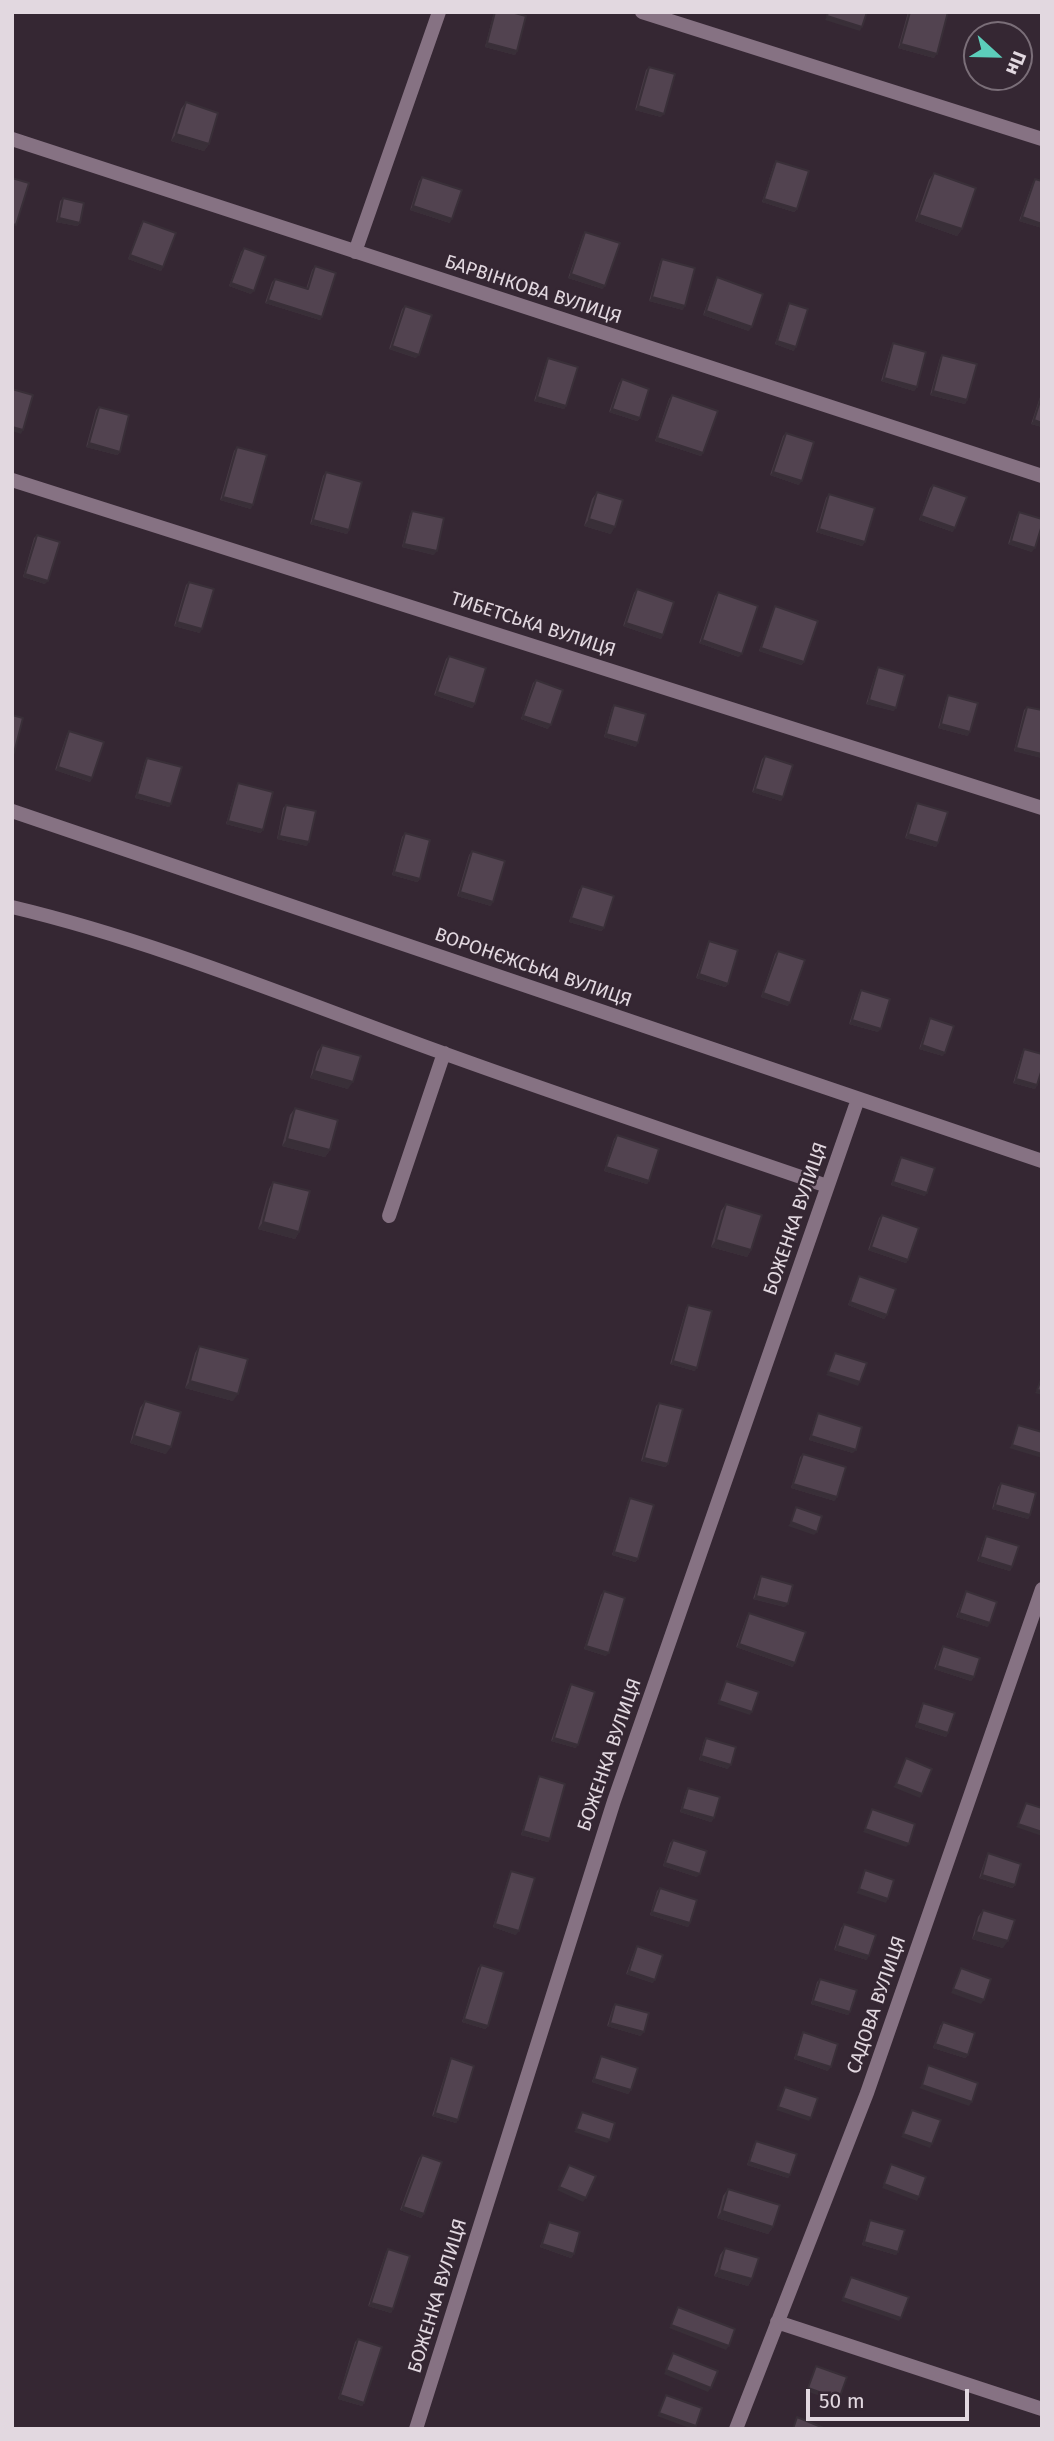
<!DOCTYPE html>
<html>
<head>
<meta charset="utf-8">
<style>
	body { margin:0 }
	#map { position:relative; width:1054px; height:2441px; overflow:hidden; background:#352733; font-family:"Fira Sans",sans-serif }
	canvas { display:block }
	.frame { position:absolute; inset:0; border:14px solid #e2d8e0; pointer-events:none }
	.north { position:absolute; left:963px; top:21px; width:70px; height:70px; box-sizing:border-box; background:#352733; border:2px solid #7a6e78; border-radius:50%; rotate:112deg; font-size:19px; font-weight:700; line-height:28px; text-align:center; color:#e2d8e0 }
	.north::after { content:''; display:block; margin:auto; width:24px; height:32px; background:#5ccebb; clip-path:polygon(50% 0,100% 100%,50% 72%,0 100%) }
	.scale { position:absolute; left:806px; top:2389px; width:163px; height:32px; box-sizing:border-box; border:4px solid #e2d8e0; border-top:0; padding-left:9px; font-size:21px; line-height:24px; white-space:nowrap; color:#e2d8e0; -webkit-text-stroke:5px #352733; paint-order:stroke }
</style>
</head>
<body>
<div id="map">
<canvas width="1054" height="2441"></canvas>
<div class="frame"></div>
<div class="north">Пн</div>
<div class="scale">50 m</div>
</div>
<script>
const g = document.querySelector('canvas').getContext('2d');
g.lineJoin = 'round';
function trace(path, color, width, dash) {
  g.strokeStyle = color;
  g.lineWidth = width;
  g.lineCap = dash ? 'butt' : 'round';
  g.setLineDash(dash || []);
  g.stroke(path);
}
function fillPath(path, color) {
  g.fillStyle = color;
  g.fill(path, 'evenodd');
}
function write(font, color, halo, rows, align = 'center') {
  g.font = font + ' "Fira Sans",sans-serif';
  g.lineWidth = 5;
  g.setLineDash([]);
  g.textBaseline = 'middle';
  g.strokeStyle = halo;
  g.fillStyle = color;
  for (const [text, x, y, turn = 0] of rows) {
    g.save();
    g.translate(x, y);
    g.rotate((+turn || 0) * Math.PI / 180);
    g.textAlign = isNaN(turn) ? turn : align;
    if (halo) g.strokeText(text, 0, 0);
    g.fillText(text, 0, 0);
    g.restore();
  }
}
trace(new Path2D(`
	M642,12L1042,139
	M12,139L1042,476
	M355,252L439,12
	M12,480L1042,808
	M12,811L1042,1161
	M12,907C159,942 301,1002 443,1053C570,1099 699,1142 827,1186
	M389,1216L444,1053
	M777,2322L1042,2409
	M416,2429L614,1801L858,1099
	M736,2429L867,2093L1042,1589`), '#867283', 14);
fillPath(new Path2D(`
	M494,12H511L517,51L515,55L485,47Z
	M908,12H948L934,58L898,48Z
	M649,67L661,117L635,110L646,70Z
	M186,102L209,144L204,151L171,141L181,109Z
	M776,161L797,209L794,212L762,202L774,164Z
	M934,173L962,229L957,236L915,221L929,180Z
	M422,177L450,223L410,210L419,181Z
	M1035,179L1042,228L1019,221L1033,182Z
	M63,198L80,223L77,226L56,222L60,201Z
	M143,221L163,267L161,271L128,259L141,224Z
	M585,232L603,289L568,278L583,235Z
	M244,248L251,294L229,286L241,252Z
	M662,259L683,310L649,301L660,262Z
	M315,266L322,317L320,320L265,303L272,282L275,279L306,289L312,270Z
	M717,277L749,331L703,315L715,281Z
	M789,303L794,351L775,344L787,306Z
	M405,306L416,358L389,349L402,309Z
	M893,343L917,387L914,391L881,381L891,347Z
	M942,355L967,400L965,404L930,395L940,358Z
	M548,358L566,406L564,409L534,401L546,362Z
	M622,379L640,418L637,421L609,412L619,383Z
	M1042,391V427L1031,424Z
	M672,395L703,453L701,456L655,441L669,399Z
	M99,407L120,452L117,455L86,447L96,410Z
	M786,433L799,485L770,475L783,436Z
	M237,447L251,509L220,500L234,451Z
	M326,472L349,530L347,534L310,524L323,476Z
	M933,485L953,532L919,520L930,488Z
	M597,492L611,534L584,526L592,499Z
	M829,494L865,542L862,546L816,532L826,498Z
	M412,511L434,555L402,547L410,514Z
	M1019,512L1032,552L1008,544L1017,515Z
	M37,535L45,584L23,577L34,538Z
	M189,582L200,633L174,626L186,585Z
	M637,589L663,635L661,639L623,626L634,593Z
	M718,592L739,657L699,643L715,596Z
	M775,606L804,662L801,665L759,651L773,610Z
	M449,656L475,704L472,708L434,695L446,659Z
	M878,667L894,711L866,704L876,671Z
	M536,680L548,729L521,719L533,683Z
	M948,695L968,736L938,728L946,699Z
	M614,705L636,747L604,737L612,708Z
	M1027,707L1042,710V758L1014,751L1024,710Z
	M69,731L92,778L90,782L55,770L67,734Z
	M765,756L783,797L781,801L752,792L762,759Z
	M147,758L171,804L169,807L135,798L145,761Z
	M238,783L263,830L260,833L226,824L236,787Z
	M917,803L938,843L936,847L905,838L915,806Z
	M286,805L307,846L277,839L283,808Z
	M405,833L420,879L417,882L392,875L402,837Z
	M472,851L491,906L457,896L469,855Z
	M582,886L604,928L601,931L569,922L579,890Z
	M709,941L728,984L725,987L696,978L707,945Z
	M778,951L788,1006L761,997L775,954Z
	M861,990L878,1032L849,1024L859,993Z
	M930,1018L943,1056L919,1049L928,1022Z
	M322,1045L348,1089L310,1078L317,1052Z
	M1024,1049L1037,1085L1035,1089L1013,1083L1022,1053Z
	M295,1108L330,1150L325,1157L282,1146L290,1115Z
	M617,1135L649,1181L647,1184L604,1171L614,1139Z
	M901,1157L925,1196L891,1185L899,1160Z
	M273,1182L299,1232L295,1239L258,1229L269,1189Z
	M726,1204L751,1250L747,1257L711,1247L721,1211Z
	M882,1215L908,1260L906,1263L868,1250L879,1218Z
	M859,1276L887,1315L884,1319L848,1305L857,1280Z
	M688,1305L695,1371L670,1364L686,1308Z
	M199,1346L233,1401L185,1388L195,1353Z
	M145,1401L166,1454L130,1443L140,1408Z
	M659,1403L668,1464L665,1467L641,1461L656,1406Z
	M818,1413L853,1453L809,1440L816,1417Z
	M803,1454L835,1501L791,1488L800,1457Z
	M1001,1483L1030,1515L1028,1519L992,1509L998,1487Z
	M630,1498L638,1559L635,1562L612,1555L628,1501Z
	M986,1536L1012,1567L1010,1571L977,1561L984,1540Z
	M761,1576L785,1607L753,1599L759,1580Z
	M604,1591L606,1656L584,1649L601,1595Z
	M966,1591L988,1627L956,1617L964,1595Z
	M749,1613L793,1667L736,1647L747,1616Z
	M943,1646L974,1677L971,1681L934,1669L941,1649Z
	M571,1684L576,1748L551,1741L569,1687Z
	M923,1703L948,1733L946,1737L915,1727L921,1707Z
	M706,1738L728,1769L699,1760L704,1741Z
	M539,1776L550,1839L548,1842L521,1835L537,1780Z
	M688,1788L714,1818L711,1822L680,1812L686,1791Z
	M673,1840L697,1877L663,1866L670,1843Z
	M988,1853L1015,1885L1012,1888L979,1878L986,1857Z
	M511,1871L516,1935L493,1927L509,1875Z
	M660,1888L690,1923L688,1927L650,1915L657,1891Z
	M983,1910L1003,1948L972,1939L978,1917Z
	M844,1924L867,1960L834,1950L841,1928Z
	M637,1946L653,1983L626,1974L635,1950Z
	M481,1965L488,2026L485,2029L462,2022L478,1968Z
	M820,1979L850,2012L848,2015L811,2004L817,1982Z
	M615,2004L641,2036L607,2026L613,2007Z
	M943,2022L968,2055L965,2058L933,2048L940,2026Z
	M803,2032L828,2071L794,2059L801,2036Z
	M601,2056L631,2090L628,2094L592,2082L599,2060Z
	M451,2058L458,2120L456,2123L432,2116L449,2062Z
	M756,2141L790,2175L788,2178L747,2165L754,2144Z
	M422,2155L424,2214L421,2218L400,2210L419,2158Z
	M728,2189L773,2227L768,2234L717,2218L723,2196Z
	M870,2220L898,2252L896,2255L862,2245L868,2224Z
	M549,2222L574,2254L571,2258L540,2247L547,2226Z
	M725,2248L752,2279L748,2286L714,2276L720,2255Z
	M388,2249L393,2309L391,2313L368,2306L386,2252Z
	M358,2339L364,2403L362,2406L338,2399L355,2342Z`), '#473a45');
fillPath(new Path2D(`
	M827,16L862,27L860,31L825,20Z
	M487,43L517,51L515,55L485,47Z
	M901,44L937,54L934,58L898,48Z
	M638,106L664,114L661,117L635,110Z
	M176,134L209,144L204,151L171,141Z
	M764,199L797,209L794,212L762,202Z
	M413,206L452,219L450,223L410,210Z
	M919,215L962,229L957,236L915,221Z
	M1022,217L1042,224V228L1019,221Z
	M59,218L80,223L77,226L56,222Z
	M130,255L163,267L161,271L128,259Z
	M571,274L605,286L603,289L568,278Z
	M231,283L254,291L251,294L229,286Z
	M652,297L685,306L683,310L649,301Z
	M268,300L322,317L320,320L265,303Z
	M706,311L752,327L749,331L703,315Z
	M777,341L796,347L794,351L775,344Z
	M392,346L419,355L416,358L389,349Z
	M884,378L917,387L914,391L881,381Z
	M933,391L967,400L965,404L930,395Z
	M537,397L566,406L564,409L534,401Z
	M612,409L640,418L637,421L609,412Z
	M1034,420L1042,423V427L1031,424Z
	M12,427L23,430L21,434L12,431Z
	M657,438L703,453L701,456L655,441Z
	M89,443L120,452L117,455L86,447Z
	M773,472L802,481L799,485L770,475Z
	M223,497L253,505L251,509L220,500Z
	M921,516L955,528L953,532L919,520Z
	M589,519L615,527L611,534L584,526Z
	M313,520L349,530L347,534L310,524Z
	M819,529L865,542L862,546L816,532Z
	M1011,541L1035,548L1032,552L1008,544Z
	M404,544L437,551L434,555L402,547Z
	M25,574L48,581L45,584L23,577Z
	M177,622L202,629L200,633L174,626Z
	M626,623L663,635L661,639L623,626Z
	M702,640L742,654L739,657L699,643Z
	M761,648L804,662L801,665L759,651Z
	M437,692L475,704L472,708L434,695Z
	M869,700L896,708L894,711L866,704Z
	M523,716L551,725L548,729L521,719Z
	M941,724L970,732L968,736L938,728Z
	M606,734L638,743L636,747L604,737Z
	M1016,748L1042,754V758L1014,751Z
	M58,767L92,778L90,782L55,770Z
	M755,789L783,797L781,801L752,792Z
	M137,794L171,804L169,807L135,798Z
	M228,821L263,830L260,833L226,824Z
	M908,834L938,843L936,847L905,838Z
	M279,836L309,842L307,846L277,839Z
	M394,872L420,879L417,882L392,875Z
	M460,892L493,902L491,906L457,896Z
	M571,918L604,928L601,931L569,922Z
	M699,974L728,984L725,987L696,978Z
	M763,993L790,1003L788,1006L761,997Z
	M852,1020L881,1029L878,1032L849,1024Z
	M922,1045L945,1053L943,1056L919,1049Z
	M314,1071L353,1082L348,1089L310,1078Z
	M1016,1079L1037,1085L1035,1089L1013,1083Z
	M287,1139L330,1150L325,1157L282,1146Z
	M606,1167L649,1181L647,1184L604,1171Z
	M893,1182L927,1193L925,1196L891,1185Z
	M263,1222L299,1232L295,1239L258,1229Z
	M716,1240L751,1250L747,1257L711,1247Z
	M871,1247L908,1260L906,1263L868,1250Z
	M850,1302L887,1315L884,1319L848,1305Z
	M673,1361L697,1368L695,1371L670,1364Z
	M828,1372L860,1382L858,1386L826,1375Z
	M190,1381L238,1394L233,1401L185,1388Z
	M1037,1390L1042,1391V1395L1035,1393Z
	M134,1436L171,1447L166,1454L130,1443Z
	M811,1436L856,1450L853,1453L809,1440Z
	M1012,1445L1042,1454V1458L1009,1448Z
	M644,1458L668,1464L665,1467L641,1461Z
	M793,1484L837,1497L835,1501L791,1488Z
	M995,1505L1030,1515L1028,1519L992,1509Z
	M791,1522L817,1532L814,1535L788,1526Z
	M614,1552L638,1559L635,1562L612,1555Z
	M980,1557L1012,1567L1010,1571L977,1561Z
	M756,1596L788,1604L785,1607L753,1599Z
	M959,1613L990,1623L988,1627L956,1617Z
	M739,1644L795,1663L793,1667L736,1647Z
	M586,1646L609,1653L606,1656L584,1649Z
	M937,1666L974,1677L971,1681L934,1669Z
	M719,1701L752,1712L750,1715L717,1704Z
	M917,1723L948,1733L946,1737L915,1727Z
	M554,1738L578,1745L576,1748L551,1741Z
	M701,1756L731,1765L728,1769L699,1760Z
	M896,1784L922,1794L920,1798L893,1787Z
	M682,1809L714,1818L711,1822L680,1812Z
	M1018,1824L1042,1832V1836L1016,1827Z
	M865,1829L909,1844L906,1847L863,1832Z
	M523,1831L550,1839L548,1842L521,1835Z
	M665,1863L700,1874L697,1877L663,1866Z
	M982,1875L1015,1885L1012,1888L979,1878Z
	M859,1889L888,1899L886,1903L856,1893Z
	M652,1912L690,1923L688,1927L650,1915Z
	M495,1924L519,1931L516,1935L493,1927Z
	M976,1932L1008,1941L1003,1948L972,1939Z
	M837,1946L869,1956L867,1960L834,1950Z
	M629,1971L655,1980L653,1983L626,1974Z
	M953,1989L984,2000L981,2004L951,1993Z
	M813,2001L850,2012L848,2015L811,2004Z
	M464,2019L488,2026L485,2029L462,2022Z
	M610,2023L644,2032L641,2036L607,2026Z
	M935,2044L968,2055L965,2058L933,2048Z
	M796,2056L831,2067L828,2071L794,2059Z
	M594,2079L631,2090L628,2094L592,2082Z
	M922,2085L972,2102L969,2106L919,2088Z
	M778,2107L811,2118L809,2121L776,2110Z
	M435,2113L458,2120L456,2123L432,2116Z
	M576,2129L610,2140L607,2143L574,2132Z
	M903,2134L932,2144L930,2148L901,2137Z
	M749,2162L790,2175L788,2178L747,2165Z
	M884,2184L919,2197L917,2201L882,2188Z
	M559,2187L586,2198L583,2202L557,2190Z
	M403,2207L424,2214L421,2218L400,2210Z
	M722,2211L773,2227L768,2234L717,2218Z
	M864,2242L898,2252L896,2255L862,2245Z
	M542,2244L574,2254L571,2258L540,2247Z
	M719,2270L752,2279L748,2286L714,2276Z
	M843,2298L901,2318L899,2321L841,2301Z
	M371,2303L393,2309L391,2313L368,2306Z
	M671,2325L729,2346L726,2350L669,2328Z
	M666,2370L711,2388L708,2392L664,2374Z
	M808,2388L839,2399L837,2402L806,2391Z
	M340,2395L364,2403L362,2406L338,2399Z
	M659,2413L696,2426L694,2429H692L657,2416Z`), '#392f38');
const building = new Path2D(`
	M495,12H511L526,16L517,51L487,43Z
	M828,12H867L862,27L827,16Z
	M910,12H948L937,54L901,44Z
	M649,67L675,74L664,114L638,106Z
	M186,102L218,113L209,144L176,134Z
	M776,161L809,171L797,209L764,199Z
	M934,173L976,188L962,229L919,215Z
	M422,177L462,190L452,219L413,206Z
	M12,178L29,183L16,225L12,224Z
	M1035,179L1042,181V224L1022,217Z
	M63,198L84,203L80,223L59,218Z
	M143,221L176,233L163,267L130,255Z
	M585,232L620,243L605,286L571,274Z
	M244,248L266,256L254,291L231,283Z
	M662,259L695,268L685,306L652,297Z
	M315,266L336,273L322,317L268,300L275,279L308,289Z
	M717,277L763,294L752,327L706,311Z
	M789,303L808,309L796,347L777,341Z
	M405,306L432,315L419,355L392,346Z
	M893,343L926,352L917,387L884,378Z
	M942,355L977,364L967,400L933,391Z
	M548,358L578,367L566,406L537,397Z
	M622,379L649,389L640,418L612,409Z
	M12,389L33,395L23,430L12,427Z
	M672,395L718,411L703,453L657,438Z
	M1042,395V423L1034,420Z
	M99,407L129,415L120,452L89,443Z
	M786,433L814,442L802,481L773,472Z
	M237,447L267,455L253,505L223,497Z
	M326,472L362,482L349,530L313,520Z
	M933,485L967,497L955,528L921,516Z
	M597,492L623,500L615,527L589,519Z
	M829,494L875,508L865,542L819,529Z
	M412,511L444,518L437,551L404,544Z
	M1019,512L1042,519V525L1035,548L1011,541Z
	M37,535L60,542L48,581L25,574Z
	M189,582L214,589L202,629L177,622Z
	M637,589L674,602L663,635L626,623Z
	M718,592L758,606L742,654L702,640Z
	M775,606L818,621L804,662L761,648Z
	M449,656L486,668L475,704L437,692Z
	M878,667L905,675L896,708L869,700Z
	M536,680L563,690L551,725L523,716Z
	M948,695L978,703L970,732L941,724Z
	M614,705L646,714L638,743L606,734Z
	M1027,707L1042,710V754L1016,748Z
	M12,715L23,718L14,753L12,752Z
	M69,731L104,742L92,778L58,767Z
	M765,756L793,765L783,797L755,789Z
	M147,758L182,767L171,804L137,794Z
	M238,783L273,792L263,830L228,821Z
	M917,803L948,812L938,843L908,834Z
	M286,805L316,811L309,842L279,836Z
	M405,833L430,840L420,879L394,872Z
	M472,851L505,861L493,902L460,892Z
	M582,886L614,896L604,928L571,918Z
	M709,941L738,950L728,984L699,974Z
	M778,951L805,960L790,1003L763,993Z
	M861,990L890,999L881,1029L852,1020Z
	M930,1018L954,1026L945,1053L922,1045Z
	M322,1045L361,1056L353,1082L314,1071Z
	M1024,1049L1042,1054V1069L1037,1085L1016,1079Z
	M295,1108L338,1120L330,1150L287,1139Z
	M617,1135L659,1149L649,1181L606,1167Z
	M901,1157L935,1168L927,1193L893,1182Z
	M273,1182L310,1191L299,1232L263,1222Z
	M726,1204L762,1215L751,1250L716,1240Z
	M882,1215L919,1228L908,1260L871,1247Z
	M859,1276L896,1289L887,1315L850,1302Z
	M688,1305L712,1311L697,1368L673,1361Z
	M199,1346L248,1359L238,1394L190,1381Z
	M835,1353L867,1363L860,1382L828,1372Z
	M1042,1377V1391L1037,1390Z
	M145,1401L181,1412L171,1447L134,1436Z
	M659,1403L683,1409L668,1464L644,1458Z
	M818,1413L862,1427L856,1450L811,1436Z
	M1018,1425L1042,1432V1454L1012,1445Z
	M803,1454L846,1467L837,1497L793,1484Z
	M1001,1483L1036,1493L1030,1515L995,1505Z
	M630,1498L654,1505L638,1559L614,1552Z
	M796,1507L822,1516L817,1532L791,1522Z
	M986,1536L1019,1546L1012,1567L980,1557Z
	M761,1576L793,1585L788,1604L756,1596Z
	M604,1591L625,1598L609,1653L586,1646Z
	M966,1591L997,1602L990,1623L959,1613Z
	M749,1613L806,1632L795,1663L739,1644Z
	M943,1646L980,1658L974,1677L937,1666Z
	M726,1681L759,1692L752,1712L719,1701Z
	M571,1684L595,1692L578,1745L554,1738Z
	M923,1703L955,1713L948,1733L917,1723Z
	M706,1738L736,1747L731,1765L701,1756Z
	M906,1758L932,1769L922,1794L896,1784Z
	M539,1776L565,1784L550,1839L523,1831Z
	M688,1788L720,1797L714,1818L682,1809Z
	M1026,1803L1042,1808V1832L1018,1824Z
	M872,1809L915,1824L909,1844L865,1829Z
	M673,1840L707,1851L700,1874L665,1863Z
	M988,1853L1021,1864L1015,1885L982,1875Z
	M865,1870L894,1880L888,1899L859,1889Z
	M511,1871L535,1878L519,1931L495,1924Z
	M660,1888L697,1900L690,1923L652,1912Z
	M983,1910L1015,1920L1008,1941L976,1932Z
	M844,1924L876,1935L869,1956L837,1946Z
	M637,1946L663,1955L655,1980L629,1971Z
	M481,1965L504,1972L488,2026L464,2019Z
	M961,1968L991,1979L984,2000L953,1989Z
	M820,1979L857,1990L850,2012L813,2001Z
	M615,2004L649,2013L644,2032L610,2023Z
	M943,2022L975,2033L968,2055L935,2044Z
	M803,2032L838,2044L831,2067L796,2056Z
	M601,2056L638,2068L631,2090L594,2079Z
	M451,2058L474,2066L458,2120L435,2113Z
	M928,2065L978,2083L972,2102L922,2085Z
	M785,2087L818,2098L811,2118L778,2107Z
	M912,2110L941,2120L932,2144L903,2134Z
	M582,2112L615,2123L610,2140L576,2129Z
	M756,2141L797,2154L790,2175L749,2162Z
	M422,2155L442,2162L424,2214L403,2207Z
	M891,2164L926,2177L919,2197L884,2184Z
	M569,2165L596,2176L586,2198L559,2187Z
	M728,2189L780,2205L773,2227L722,2211Z
	M870,2220L905,2230L898,2252L864,2242Z
	M549,2222L580,2232L574,2254L542,2244Z
	M725,2248L759,2258L752,2279L719,2270Z
	M388,2249L410,2256L393,2309L371,2303Z
	M851,2277L909,2297L901,2318L843,2298Z
	M678,2307L735,2329L729,2346L671,2325Z
	M358,2339L382,2347L364,2403L340,2395Z
	M673,2353L718,2371L711,2388L666,2370Z
	M816,2366L847,2377L839,2399L808,2388Z
	M666,2395L702,2408L696,2426L659,2413Z
	M797,2417L826,2429H793Z`);
fillPath(building, '#524350');
trace(building, '#392f38', 2);
write('19px', '#e2d8e0', '#352733', [
	["БАРВІНКОВА ВУЛИЦЯ",533,290,18],
	["ТИБЕТСЬКА ВУЛИЦЯ",533,625,18],
	["ВОРОНЄЖСЬКА ВУЛИЦЯ",533,968,19],
	["БОЖЕНКА ВУЛИЦЯ",796,1219,-71],
	["БОЖЕНКА ВУЛИЦЯ",610,1755,-71],
	["САДОВА ВУЛИЦЯ",877,2005,-71],
	["БОЖЕНКА ВУЛИЦЯ",438,2296,-73]
]);
</script>
</body>
</html>
